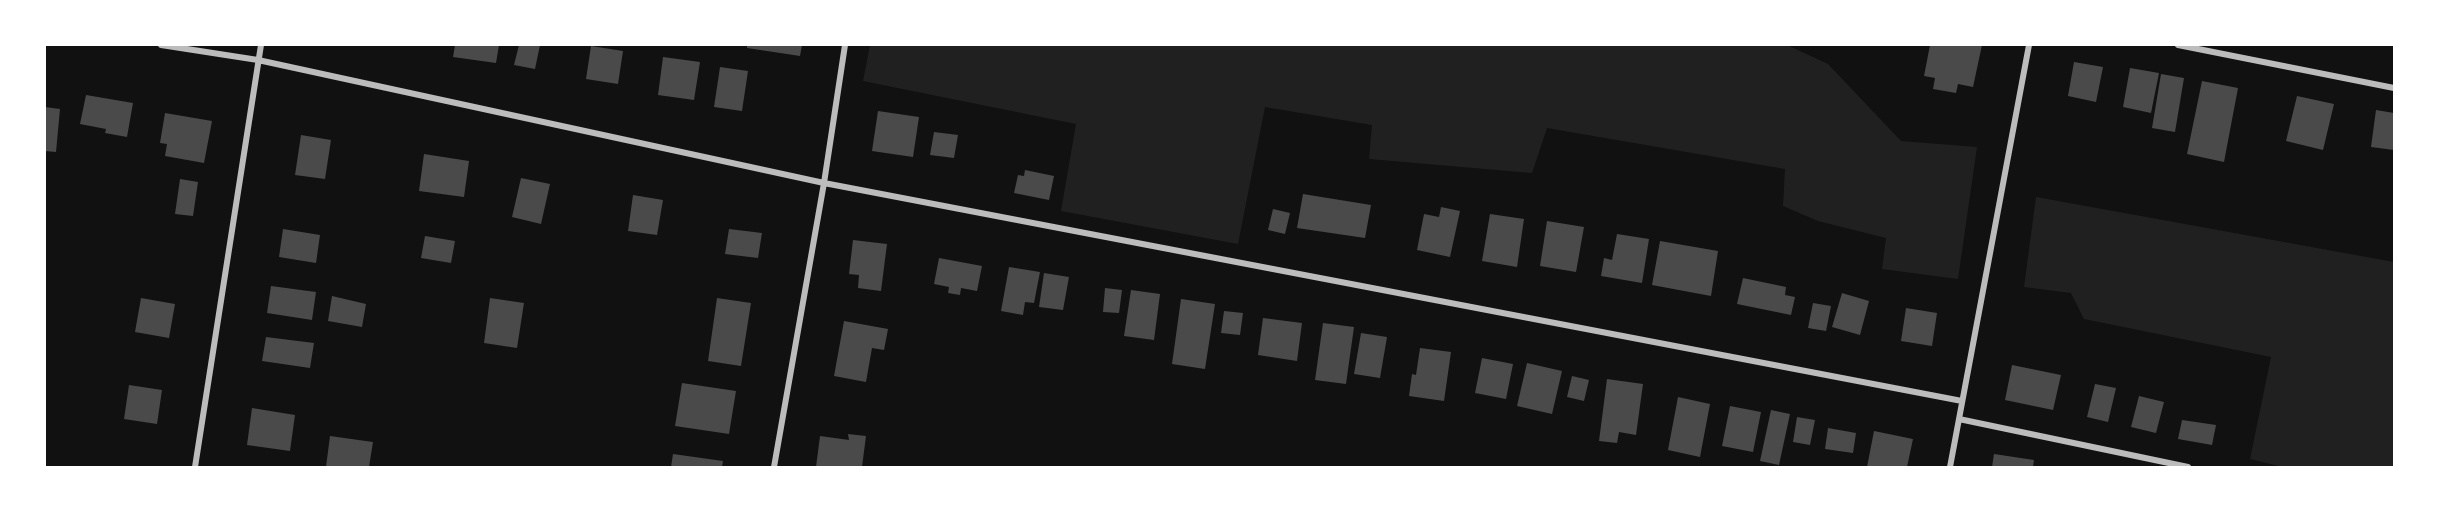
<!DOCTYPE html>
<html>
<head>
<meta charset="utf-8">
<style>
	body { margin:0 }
	#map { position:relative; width:2439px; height:512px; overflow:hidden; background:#111; font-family:"Noto Sans",sans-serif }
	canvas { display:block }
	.frame { position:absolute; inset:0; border:46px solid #fff; pointer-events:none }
</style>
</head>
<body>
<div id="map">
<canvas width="2439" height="512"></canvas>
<div class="frame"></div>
</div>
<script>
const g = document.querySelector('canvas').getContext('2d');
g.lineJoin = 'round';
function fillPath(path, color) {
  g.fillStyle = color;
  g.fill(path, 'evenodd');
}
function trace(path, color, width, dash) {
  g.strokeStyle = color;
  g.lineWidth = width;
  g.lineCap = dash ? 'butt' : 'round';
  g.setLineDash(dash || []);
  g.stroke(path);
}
fillPath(new Path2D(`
	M870,45H1787L1828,64L1901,141L1977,147L1958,279L1882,269L1886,238L1818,221L1783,206L1785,169L1547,128L1532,173L1369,159L1372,125L1265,107L1238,244L1061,211L1076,124L863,81Z
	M2036,197L2394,262V467H2283L2250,459L2271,357L2084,319L2071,293L2024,287Z`), '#202020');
fillPath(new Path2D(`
	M455,45H499L496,63L453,57Z
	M519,45H540L535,69L514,65Z
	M747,45H802L800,56L747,48Z
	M1930,45H1982L1973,87L1958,84L1956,93L1933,89L1935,78L1924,76Z
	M591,46L623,51L618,84L586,79Z
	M663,57L700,62L694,100L658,95Z
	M2074,62L2103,67L2096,102L2068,96Z
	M720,67L748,71L742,111L714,107Z
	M2130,68L2159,73L2151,113L2123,107Z
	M2161,74L2184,78L2175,132L2152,128Z
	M2202,81L2238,88L2224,162L2187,154Z
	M86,95L133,103L127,137L105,133L106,129L80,124Z
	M2297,96L2334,104L2323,150L2286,141Z
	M45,107L60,109L56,152L45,151Z
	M2376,110L2394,113V150L2371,147Z
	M878,111L919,117L913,157L872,151Z
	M165,113L212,121L204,163L165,156L167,144L160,143Z
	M934,132L958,135L954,158L930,155Z
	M301,135L331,140L325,179L295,175Z
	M424,154L469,161L464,197L419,191Z
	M1025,170L1054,176L1049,200L1014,193L1018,175L1024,176Z
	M521,178L550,184L541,224L512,217Z
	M180,179L198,182L193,216L175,214Z
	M1303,194L1371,205L1365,238L1297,228Z
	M633,195L663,200L657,235L628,231Z
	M1441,207L1460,211L1450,257L1417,250L1424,214L1439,217Z
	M1273,209L1290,213L1285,234L1268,230Z
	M1490,214L1524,219L1517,267L1482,261Z
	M1547,221L1584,227L1576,272L1540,266Z
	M283,229L320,235L316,263L279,257Z
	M729,229L762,233L758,258L725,254Z
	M1617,234L1649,239L1642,283L1601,276L1604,258L1612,260Z
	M425,236L455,241L451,263L421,258Z
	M853,240L887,244L881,291L858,288L859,275L849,274Z
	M1660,241L1718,251L1711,296L1652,285Z
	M939,258L982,266L977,291L961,288L960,295L948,293L949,287L934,284Z
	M1009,267L1040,272L1034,303L1025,302L1023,315L1001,311Z
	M1044,273L1069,277L1063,310L1039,307Z
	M1743,278L1786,287L1785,295L1795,297L1791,315L1737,304Z
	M271,286L316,292L312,320L267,313Z
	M1105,288L1122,290L1119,313L1103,312Z
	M1131,290L1160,294L1154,340L1124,336Z
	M1842,293L1869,301L1860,335L1832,327Z
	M332,296L366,304L362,327L328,321Z
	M141,298L175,304L169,338L135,332Z
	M490,298L524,303L517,348L484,343Z
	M717,298L751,303L741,366L708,361Z
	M1181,299L1215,304L1205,369L1172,364Z
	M1813,303L1831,306L1826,331L1808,328Z
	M1906,308L1937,313L1932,346L1901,341Z
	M1224,311L1243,313L1240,335L1221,333Z
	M1263,318L1302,323L1297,361L1258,355Z
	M844,321L888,329L884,350L872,348L866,382L834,376Z
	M1323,323L1354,327L1346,384L1315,380Z
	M1361,333L1387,337L1380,378L1354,374Z
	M266,337L314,343L310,368L262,361Z
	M1420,348L1451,352L1444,401L1409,396L1412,374L1416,375Z
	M1482,358L1513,364L1506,399L1475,393Z
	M1527,363L1562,371L1552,414L1517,406Z
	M2012,365L2061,375L2053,410L2005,400Z
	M1572,376L1589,380L1584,401L1567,397Z
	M1607,379L1643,384L1636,435L1619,432L1617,443L1599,441Z
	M682,383L736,391L729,434L675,426Z
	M2095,384L2116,388L2108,422L2087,417Z
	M129,385L162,390L157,424L124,419Z
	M2139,396L2164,402L2156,433L2131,427Z
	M1678,397L1710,404L1700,457L1668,450Z
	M1730,406L1761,412L1753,452L1722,446Z
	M252,408L295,415L290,451L247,445Z
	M1771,410L1790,414L1779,465L1760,461Z
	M1797,417L1815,420L1810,445L1793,442Z
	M2182,420L2216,425L2212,445L2178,439Z
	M1828,428L1856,433L1853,453L1825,449Z
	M1874,431L1913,439L1907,467H1867Z
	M848,434L866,436L862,467H816L820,436L849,440Z
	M330,436L373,442L369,467H326Z
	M673,454L723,461L722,467H671Z
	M1994,454L2034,460L2033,467H1992Z`), '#4a4a4a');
trace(new Path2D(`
	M161,45L258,60L824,183L1962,401
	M2178,45L2394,88
	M1959,419L2188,467
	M195,467L261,45
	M774,467L824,183L845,45
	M1950,467L2029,45`), '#bcbcbc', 6);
</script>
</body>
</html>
